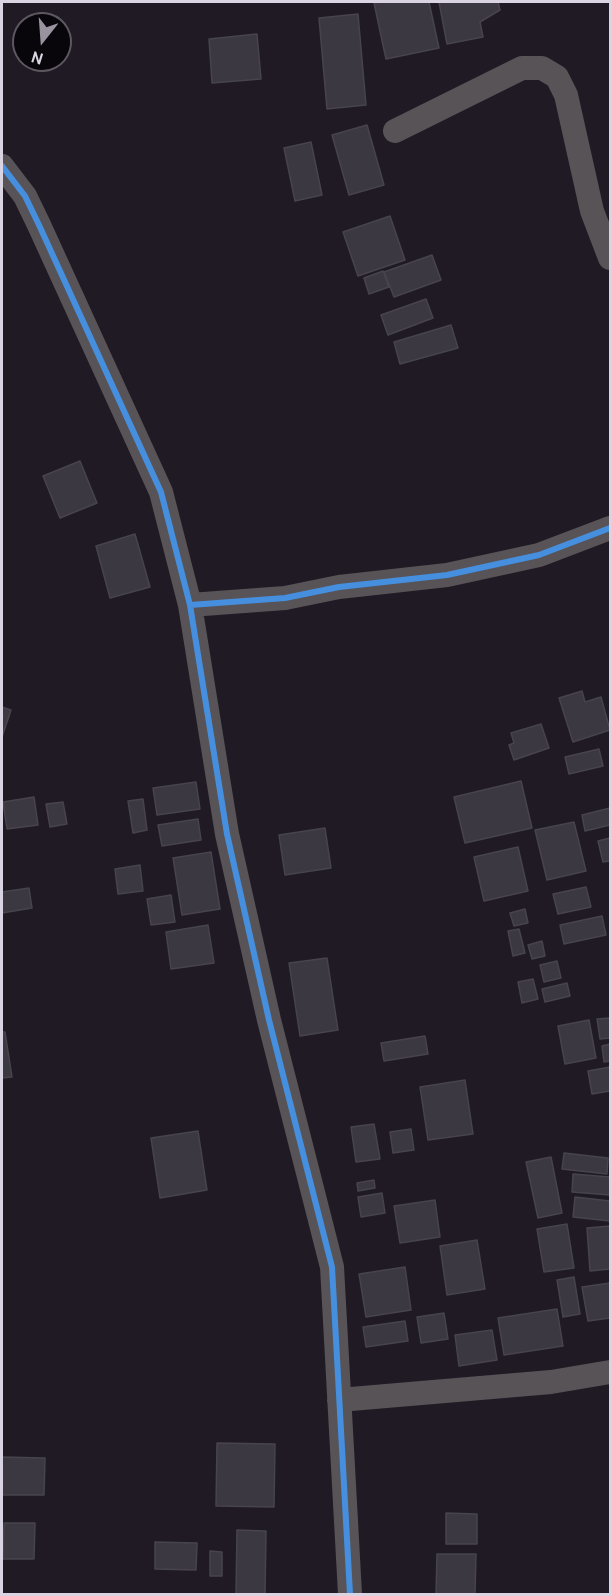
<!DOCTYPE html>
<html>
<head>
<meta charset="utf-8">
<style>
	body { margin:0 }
	#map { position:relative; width:612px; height:1596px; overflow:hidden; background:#201a25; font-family:Cabin,sans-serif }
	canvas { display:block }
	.frame { position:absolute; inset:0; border:3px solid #dad3e1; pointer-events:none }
	.north { position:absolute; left:12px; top:12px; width:60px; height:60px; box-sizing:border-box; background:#08050b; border:2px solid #5c5761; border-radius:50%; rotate:197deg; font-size:16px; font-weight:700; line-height:24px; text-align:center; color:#dad3e1 }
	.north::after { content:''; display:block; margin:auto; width:21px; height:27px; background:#99929f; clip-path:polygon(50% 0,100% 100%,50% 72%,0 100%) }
</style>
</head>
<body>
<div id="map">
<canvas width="612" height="1596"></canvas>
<div class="frame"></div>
<div class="north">N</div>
</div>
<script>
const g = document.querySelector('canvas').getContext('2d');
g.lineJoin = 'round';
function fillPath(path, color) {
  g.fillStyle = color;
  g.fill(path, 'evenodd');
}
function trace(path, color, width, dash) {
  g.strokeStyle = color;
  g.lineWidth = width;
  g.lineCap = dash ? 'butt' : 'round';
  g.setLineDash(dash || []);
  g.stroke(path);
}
const building = new Path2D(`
	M383,2H429L439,48L386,59L374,3Z
	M439,2H498L500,10L480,22L483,37L447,44Z
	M358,14L366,105L327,109L319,18Z
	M257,34L261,79L212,83L209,39Z
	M367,125L384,185L349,195L332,135Z
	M311,142L322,195L295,201L284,148Z
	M390,216L405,260L358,276L343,232Z
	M432,255L441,280L394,297L384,272Z
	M383,271L389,287L369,294L364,278Z
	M426,299L433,318L388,335L381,315Z
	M451,325L458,348L400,364L394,342Z
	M80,461L97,503L60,518L43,476Z
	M135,534L150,587L110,598L96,546Z
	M582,691L585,702L601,697L610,730L573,742L559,698Z
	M2,707L11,710L2,737Z
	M541,724L549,748L514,760L509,745L514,743L511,733Z
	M599,749L603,766L569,774L565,757Z
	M521,781L532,828L465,843L454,797Z
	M196,782L200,809L157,815L153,788Z
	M34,797L38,825L7,829L3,802Z
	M143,799L147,830L133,833L128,801Z
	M63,802L67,824L50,827L46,804Z
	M610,808V825L585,831L582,815Z
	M198,819L201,840L162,846L158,825Z
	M574,822L586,871L547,880L535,830Z
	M325,828L331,868L285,875L279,835Z
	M610,838V861L603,862L598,841Z
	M518,847L528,891L484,901L474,857Z
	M211,852L220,909L182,915L173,858Z
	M140,865L143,891L118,894L115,869Z
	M586,887L591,907L558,914L553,894Z
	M29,888L32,908L2,913V892Z
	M171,895L175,922L151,925L147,899Z
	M525,909L528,923L514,926L510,913Z
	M602,916L606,935L564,944L560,925Z
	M208,925L214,963L171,969L166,932Z
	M519,929L525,953L513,956L508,931Z
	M542,941L545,956L532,959L528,945Z
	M327,958L338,1030L300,1036L289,963Z
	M557,961L561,978L544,982L540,965Z
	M533,979L538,999L522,1003L518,982Z
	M567,983L570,996L545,1002L542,989Z
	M610,1018V1038L600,1039L597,1019Z
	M589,1020L596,1058L565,1064L558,1026Z
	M2,1032H5L12,1077L2,1078Z
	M425,1036L428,1054L384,1061L381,1043Z
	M610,1044V1061L604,1062L602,1046Z
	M610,1067V1091L592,1094L588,1071Z
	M465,1080L473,1134L428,1140L420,1087Z
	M374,1124L380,1159L356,1162L351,1127Z
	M411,1129L414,1150L393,1153L390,1132Z
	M198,1131L207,1190L160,1198L151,1138Z
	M564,1153L608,1158L607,1174L562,1169Z
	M551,1157L562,1213L538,1218L526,1162Z
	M573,1174L610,1177V1195L572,1192Z
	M374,1180L375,1188L358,1191L357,1183Z
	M382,1193L385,1213L361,1217L358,1197Z
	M575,1197L610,1201V1221L573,1217Z
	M435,1200L440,1237L400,1243L394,1206Z
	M567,1224L574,1268L544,1272L537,1229Z
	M610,1226V1269L590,1271L587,1228Z
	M477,1240L485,1289L447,1295L440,1246Z
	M405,1267L411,1310L366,1317L359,1274Z
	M574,1277L580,1314L563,1317L557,1280Z
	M610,1283V1318L588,1321L582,1287Z
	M557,1309L563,1346L504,1355L498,1318Z
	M444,1313L448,1339L421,1343L417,1317Z
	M405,1321L408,1341L366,1347L363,1327Z
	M492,1330L497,1360L459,1366L455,1335Z
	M217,1443L275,1444L274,1507L216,1506Z
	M2,1457L45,1458L44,1495H2Z
	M446,1513L477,1514V1544H446Z
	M4,1523H35L34,1559H3Z
	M237,1530L266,1531L265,1594H236Z
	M155,1542L197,1543L196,1570L155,1569Z
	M210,1551L222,1552V1576H210Z
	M437,1554H476L475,1594H436Z`);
fillPath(building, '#3c3842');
trace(building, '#47444e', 1.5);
trace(new Path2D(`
	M395,131L522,68H542L557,77L566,95L592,211L610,258
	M2,166L25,196L39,225L161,492L190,605L227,834L269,1020L332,1267L350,1594
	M190,605L285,598L339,587L447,575L539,555L610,528
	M339,1400L551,1382L610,1372`), '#575357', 24);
trace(new Path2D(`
	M2,166L25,196L39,225L161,492L190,605L227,834L269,1020L332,1267L350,1594
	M190,605L285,598L339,587L447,575L539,555L610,528`), '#468fdf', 6);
</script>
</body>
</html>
